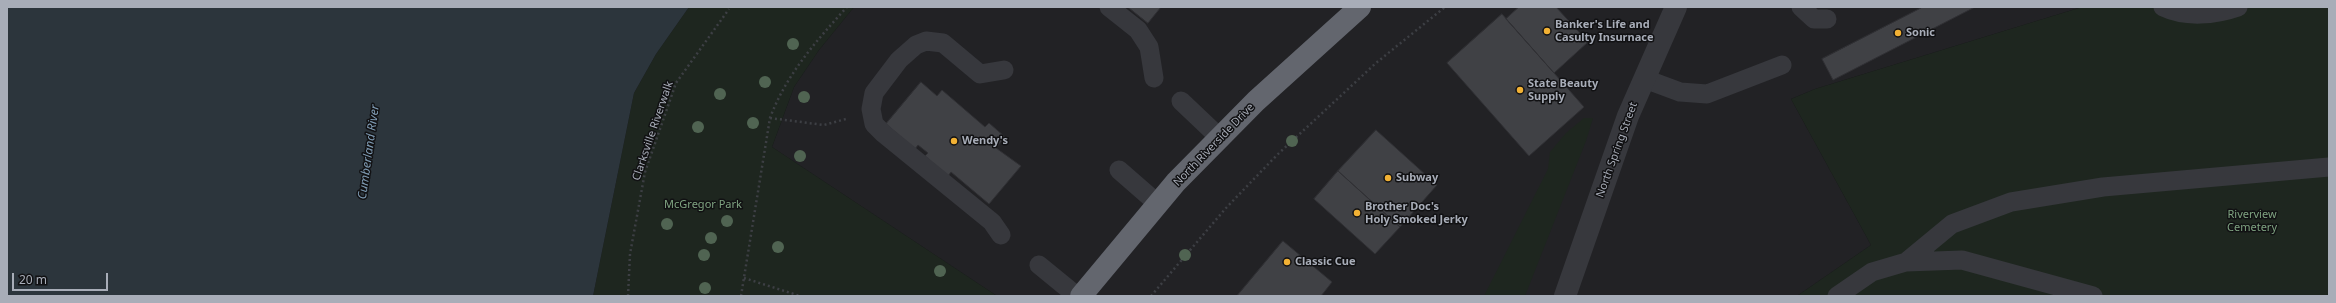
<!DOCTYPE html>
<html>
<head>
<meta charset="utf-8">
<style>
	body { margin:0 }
	#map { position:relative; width:2336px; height:303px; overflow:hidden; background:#161618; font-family:"Noto Sans",sans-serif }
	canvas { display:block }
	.frame { position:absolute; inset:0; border:8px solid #a8adb8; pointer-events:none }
	.scale { position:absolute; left:12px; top:273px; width:96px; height:18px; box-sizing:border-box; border:2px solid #a8adb8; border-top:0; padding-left:5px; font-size:12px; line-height:14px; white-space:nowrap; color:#a8adb8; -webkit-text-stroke:3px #111113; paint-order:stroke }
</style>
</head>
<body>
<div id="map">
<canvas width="2336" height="303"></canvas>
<div class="frame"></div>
<div class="scale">20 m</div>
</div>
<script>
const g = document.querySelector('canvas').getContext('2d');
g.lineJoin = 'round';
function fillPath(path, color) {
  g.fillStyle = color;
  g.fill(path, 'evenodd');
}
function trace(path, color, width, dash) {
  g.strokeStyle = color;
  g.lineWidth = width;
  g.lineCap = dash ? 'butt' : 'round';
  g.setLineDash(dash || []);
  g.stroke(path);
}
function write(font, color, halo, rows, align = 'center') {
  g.font = font + ' "Noto Sans",sans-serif';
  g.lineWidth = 3;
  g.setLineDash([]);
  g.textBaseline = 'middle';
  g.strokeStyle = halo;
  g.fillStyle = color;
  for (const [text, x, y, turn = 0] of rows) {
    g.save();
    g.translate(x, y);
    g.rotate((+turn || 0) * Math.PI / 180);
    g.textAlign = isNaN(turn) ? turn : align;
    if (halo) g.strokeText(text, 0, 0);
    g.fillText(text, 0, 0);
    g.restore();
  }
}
fillPath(new Path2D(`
	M854,7H2082L1815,89L1791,99L1871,245L1797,296H997L772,147L794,87L819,50Z`), '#222225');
fillPath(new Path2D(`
	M689,7H854L819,50L794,87L772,147L997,296H593L634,93L656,54Z
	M2082,7H2329V296H1797L1871,245L1791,99L1815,89Z
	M1584,118H1593L1586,141L1525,296H1484L1548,169L1550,152L1566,133Z`), '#1e261f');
fillPath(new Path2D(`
	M7,7H689L656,54L634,93L593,296H7Z`), '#2c353c');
const building = new Path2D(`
	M1128,7H1161L1148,23Z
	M1519,7H1556L1588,42L1554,73L1506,19Z
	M1923,7H1975L1833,80L1822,59Z
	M1502,14L1584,107L1529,156L1447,63Z
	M921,82L937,96L942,90L985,127L989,123L1005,137L996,148L1021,166L989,204L951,172L948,176L925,156L928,153L918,145L915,149L886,124Z
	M1376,130L1437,185L1400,227L1338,171Z
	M1338,171L1400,227L1375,254L1314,199Z
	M1283,241L1332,282L1321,296H1237Z`);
fillPath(building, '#404145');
trace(building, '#303034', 1);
trace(new Path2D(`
	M770,118L824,125L846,119
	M744,278L800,296
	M628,296L630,254L645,172L676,83L729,9
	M741,296L770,118C786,75 816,41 847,7
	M1151,296L1226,208L1277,155L1376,63L1445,7`), '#3d3f44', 2.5, [2, 3]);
trace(new Path2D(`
	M1109,7L1138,30L1149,47L1154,78
	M1801,7L1814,19H1827
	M2163,7C2186,18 2215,15 2238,7
	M1645,79L1680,92L1707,94L1782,65
	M1181,101L1220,138
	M1119,170L1158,204
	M1001,235L992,222L884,134L874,124L871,109L874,93L899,60L916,45L926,41L943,43L980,74L1004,70
	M1906,262L1952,224L2011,202L2103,187L2329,167
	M1039,265L1077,296
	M1837,296L1872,272L1906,262L1962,260L2093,296`), '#37383d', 19);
trace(new Path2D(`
	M1565,296L1628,116L1676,7`), '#37383d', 22);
trace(new Path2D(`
	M1081,296L1176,182L1256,101L1360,7`), '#63666e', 22);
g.fillStyle = '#506452';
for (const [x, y] of [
	[793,44],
	[765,82],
	[720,94],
	[804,97],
	[753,123],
	[698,127],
	[1292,141],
	[800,156],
	[727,221],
	[667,224],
	[711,238],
	[778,247],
	[704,255],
	[1185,255],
	[940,271],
	[705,288]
]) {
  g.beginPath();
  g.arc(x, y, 6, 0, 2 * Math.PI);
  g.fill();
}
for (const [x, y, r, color] of [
	[1547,31,4,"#f2b134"],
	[1898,33,4,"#f2b134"],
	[1520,90,4,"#f2b134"],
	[954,141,4,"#f2b134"],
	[1388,178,4,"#f2b134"],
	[1357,213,4,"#f2b134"],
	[1287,262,4,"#f2b134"]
]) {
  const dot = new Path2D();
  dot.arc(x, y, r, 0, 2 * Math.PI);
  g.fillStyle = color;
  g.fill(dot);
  trace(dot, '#111113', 1.5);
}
write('bold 11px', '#a8adb8', '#111113', [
	["Banker's Life and",1555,25],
	["Casulty Insurnace",1555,38],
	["Sonic",1906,33],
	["State Beauty",1528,84],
	["Supply",1528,97],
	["Wendy's",962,141],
	["Subway",1396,178],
	["Brother Doc's",1365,207],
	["Holy Smoked Jerky",1365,220],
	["Classic Cue",1295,262]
], 'left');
write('11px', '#a8adb8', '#111113', [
	["Clarksville Riverwalk",653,131,-71],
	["North Riverside Drive",1214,145,-46],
	["North Spring Street",1617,150,-70]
]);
write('11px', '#7fa381', '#111113', [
	["McGregor Park",703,205],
	["Riverview",2252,215],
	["Cemetery",2252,228]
]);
write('italic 12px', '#7f9bb3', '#111113', [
	["Cumberland River",369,152,-82]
]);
</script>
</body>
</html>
